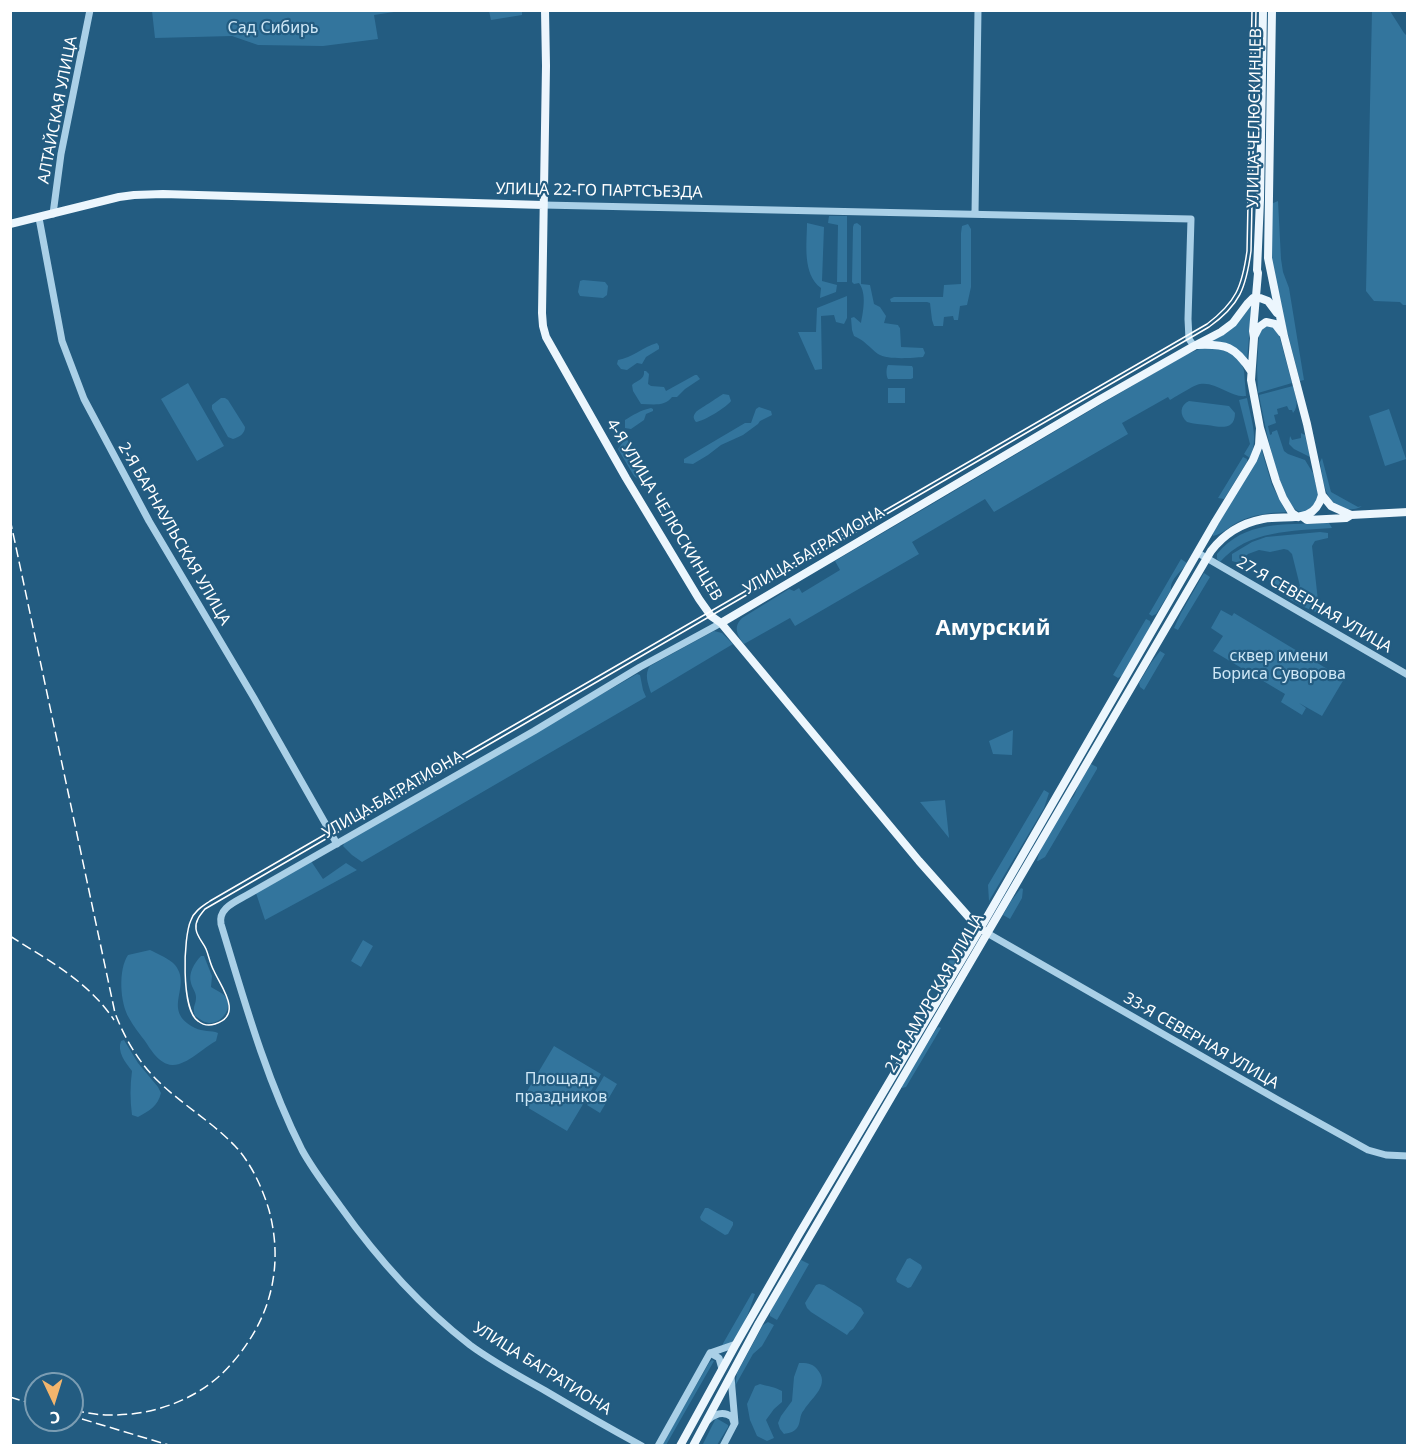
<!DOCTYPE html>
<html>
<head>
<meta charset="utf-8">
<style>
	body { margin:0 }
	#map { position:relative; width:1418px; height:1456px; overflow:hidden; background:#235c81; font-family:"Noto Sans",sans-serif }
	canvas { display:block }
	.frame { position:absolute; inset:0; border:12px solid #fff; pointer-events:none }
	.north { position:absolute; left:24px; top:1372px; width:60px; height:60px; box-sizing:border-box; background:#235c81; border:2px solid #7b9db3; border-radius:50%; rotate:176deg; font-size:16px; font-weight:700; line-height:24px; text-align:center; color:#fff }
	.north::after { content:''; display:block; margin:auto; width:21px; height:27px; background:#f2b56d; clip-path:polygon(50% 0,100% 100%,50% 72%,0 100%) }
</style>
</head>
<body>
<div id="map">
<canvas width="1418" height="1456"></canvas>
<div class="frame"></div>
<div class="north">С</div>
</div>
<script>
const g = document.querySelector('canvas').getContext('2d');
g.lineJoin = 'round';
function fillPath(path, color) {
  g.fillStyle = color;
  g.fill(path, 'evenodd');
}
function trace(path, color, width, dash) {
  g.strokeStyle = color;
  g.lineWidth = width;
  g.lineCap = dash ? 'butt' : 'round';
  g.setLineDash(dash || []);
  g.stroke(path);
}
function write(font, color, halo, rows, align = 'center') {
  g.font = font + ' "Noto Sans",sans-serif';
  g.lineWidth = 4.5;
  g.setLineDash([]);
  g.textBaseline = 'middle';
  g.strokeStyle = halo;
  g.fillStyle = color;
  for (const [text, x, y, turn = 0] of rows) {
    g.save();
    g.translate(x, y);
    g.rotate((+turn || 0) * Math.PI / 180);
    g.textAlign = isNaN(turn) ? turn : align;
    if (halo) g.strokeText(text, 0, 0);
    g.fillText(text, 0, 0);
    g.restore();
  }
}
fillPath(new Path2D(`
	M152,11V10L394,11V12L374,15L378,39L323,46L258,45L232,36L155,38Z
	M489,11H522V15L491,20Z
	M1372,11H1390L1404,33L1407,36V305H1403L1400,302L1374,301L1366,291Z
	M1278,201L1281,259L1283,272L1289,288L1304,380L1300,381L1281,308L1272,262L1271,204Z
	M829,216H847V282H837L838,225L828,223Z
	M807,223L824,227L822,281L837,285L836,292L820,298L821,288C802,274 807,243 807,223Z
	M857,223L861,226V284L870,285L874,304L880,307L886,316L884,323L898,325L899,327L900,328L901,347L923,348L925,353L923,357C912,358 887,360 878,354C869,347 864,340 854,336L852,330L851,318L854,317L861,323C863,312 867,294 859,283L854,284L852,282L853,227L854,224Z
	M968,224L971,229V287L967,305L960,306L958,320H954L953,316L944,317L943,326H934L932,320L930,303L927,302H891L890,299L894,297H943L944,285L961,284V233L962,226Z
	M580,281L583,280L605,282L608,286L607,295L603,298L580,296L578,292Z
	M847,296V318L844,324L836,322L834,315L821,316L822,369L815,370L798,332H816L817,308Z
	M1252,301L1247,361C1238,343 1223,345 1206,344C1221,333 1247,319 1252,301Z
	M1269,324L1278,331L1292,383L1258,393L1257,368L1259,334V331Z
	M657,343L659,346V349L646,357L642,364L637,363L627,370L621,369L617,364L618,360C632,358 643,347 657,343Z
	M1202,348L1225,349L1241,361L1244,371L1246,396C1231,398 1216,381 1200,384C1194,385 1177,396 1170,400L1168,397L1122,423L1128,434L994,512L985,499L912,542L919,554L795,626L790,618L744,644C737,635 733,627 742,618L789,589L794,591L799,588L802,593L840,570L835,561C952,493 1068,423 1185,355Z
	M888,365L912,366L913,368V378L911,379H888C886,376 886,368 888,365Z
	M644,371H646L649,374L648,384L651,386L664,387L666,391L695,375H697L700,379L685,389L677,397H672C665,407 652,404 641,404L633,391L632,385C637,380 645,380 644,371Z
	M188,383L224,446L197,461L161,399Z
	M1293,386C1295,395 1300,405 1293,413L1292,410H1289L1287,406L1277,409L1278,414L1274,415L1276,423L1268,426L1270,435L1272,434V432L1277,430L1284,451L1288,454L1305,460L1313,473L1319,497L1317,502L1305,512C1300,512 1296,511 1293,507C1277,489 1264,420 1259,395Z
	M888,388H905V403H888Z
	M723,394L729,395L731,401C727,407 704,421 696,422C694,419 692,417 696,412C698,410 719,397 723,394Z
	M221,398H225L228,400L245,427C245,434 239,437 233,439L228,437L212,409V405Z
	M1247,398C1251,419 1259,438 1250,458L1244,454L1250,444L1239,400Z
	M1189,401L1229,406L1235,413C1235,431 1220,427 1207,425C1200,424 1194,424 1187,422C1179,415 1180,405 1189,401Z
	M759,407L771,411L772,415L760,421L758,424L743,435L721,445L708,455L693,464L684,463V459L745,423H751L756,409Z
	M651,408L653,409V411L646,414L644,420L631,429L625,428V420C633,415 641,410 651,408Z
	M1389,409L1406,459L1385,466L1369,416Z
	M1301,433L1305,435L1310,457L1294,449L1289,444L1290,436L1292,440L1301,438Z
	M626,438L646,470V476L644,479L639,480L634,476L618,449Z
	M1261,448L1272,485L1286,512C1269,513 1254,514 1238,522C1230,526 1223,534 1213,536V533Z
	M1243,457L1247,459V462L1224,499L1218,498Z
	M1322,458L1331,492L1358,507L1362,506C1356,510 1350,510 1343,508C1324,502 1323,479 1320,462Z
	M1324,523H1329L1332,528C1292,531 1248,530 1220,562L1217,559V554C1245,520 1284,525 1324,523Z
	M1320,532L1328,533V538L1315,541L1312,546L1318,601L1320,604L1336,612L1335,615L1333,617C1316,615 1282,597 1269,584V579L1271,577H1274L1298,588L1300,586L1292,554L1288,550L1284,549L1270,552L1259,550L1248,554L1239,563L1232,561V554L1252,542L1266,537Z
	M1181,559L1187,563C1182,572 1170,578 1171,590L1156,614L1152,616L1149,614Z
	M1204,573L1210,577L1178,630L1174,628L1181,613Z
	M1221,610L1232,616L1234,613L1344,679L1322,716L1299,703L1306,708L1302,715L1281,702L1285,694L1213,651L1223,636L1211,628Z
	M1146,619L1150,621L1151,626L1123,675L1118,678L1113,675Z
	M714,631L722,633L733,644L651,693C648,684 644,674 650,666Z
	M1160,651L1165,654L1144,690L1140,687L1139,683L1151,663Z
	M637,674L640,675L643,690L646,697L362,862L352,855L343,846L345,841Z
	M1013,730L1012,755L993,754L989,741Z
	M1091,764L1097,767V769L1045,857L1038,861H1037L1040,850L1067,803C1074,798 1075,794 1078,786C1081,779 1087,771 1091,764Z
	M1044,790L1049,793L1044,808L989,901L988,885Z
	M945,800L949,838L920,802Z
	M311,861L323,879L346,863L357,870L265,920L256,893Z
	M1021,888L1023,889L1022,898L1010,919L1003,915L1011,901Z
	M965,937L969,939L945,979L939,978L962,939Z
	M363,940L373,946L361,967L351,961Z
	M150,950C158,954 170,959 175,965C193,987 160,1010 195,1028C203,1032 211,1030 218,1033L216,1041C204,1047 186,1066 172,1065C159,1064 151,1050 145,1041C139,1033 133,1026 129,1018C120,1003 118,970 128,955Z
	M201,956H204L212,976L211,987C215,990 221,992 224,995C235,1006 222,1024 209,1023C203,1022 200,1019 195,1016C192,1005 196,1006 196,997C196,992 192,988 191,983C188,974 194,963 201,956Z
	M939,1027L941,1028L906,1087L902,1088L901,1086L937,1028Z
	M124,1040L138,1063L158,1087L161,1093C158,1106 149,1111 138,1117L132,1115C130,1100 130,1086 132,1071C125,1062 117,1052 121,1041Z
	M554,1046L601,1074L567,1131L520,1103Z
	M604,1076L617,1084L600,1113L587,1105Z
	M705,1208H708L733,1222V1225L728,1234L725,1235L701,1220L700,1217Z
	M910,1258L921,1265L922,1268L911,1287L908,1288L897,1282L896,1279L907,1259Z
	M801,1260L809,1264L777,1320L770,1316V1311Z
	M819,1284L824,1285L861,1308L864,1313L853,1329L850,1331L847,1335L811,1312L807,1308L805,1303L816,1285Z
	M752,1293L755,1294C751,1306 741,1336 730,1343C727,1345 724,1345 721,1347Z
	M768,1322L774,1325L762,1346L753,1354L735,1386L737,1373L763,1325Z
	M712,1360L714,1361L666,1445H662L709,1363Z
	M799,1363C806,1363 812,1363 817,1369C831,1385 812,1397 804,1410C799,1415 801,1423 797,1428C794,1432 789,1433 784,1434L780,1429L778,1423L781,1416L792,1401L794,1377Z
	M760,1384C767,1386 775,1387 782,1391V1402L774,1409L766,1420L774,1438L767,1441L757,1436L750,1420L747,1404L755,1386Z
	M716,1418L728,1425V1427L717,1445L702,1446Z`), '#33759d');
trace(new Path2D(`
	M543,205L1191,219L1188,319L1189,339L1194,346
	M53,214L61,154L90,10
	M975,214L978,10
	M39,218L62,341L84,399L149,521L254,698L337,844
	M1198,553L1408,675
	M987,933L1278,1100L1368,1150L1386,1155L1408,1156
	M710,1353L719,1358L722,1369
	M708,1420C716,1413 724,1411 732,1417L734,1423
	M642,1446C609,1428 576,1409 544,1390C519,1376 493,1362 470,1345C420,1306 377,1258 340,1206C327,1188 313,1170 302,1150C266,1079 244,1000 221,924C218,908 235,902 247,895L534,731L640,667L721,623
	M658,1446L710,1353L736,1344
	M723,1446L735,1423L731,1377`), '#aad0e7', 7);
trace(new Path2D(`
	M545,10L546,66L542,313L543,326L546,337L626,478L699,599L711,616L721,623L919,861L974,923L983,930
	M1263,10L1260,200L1257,270L1258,273L1253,331L1254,338L1251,380L1260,428L1276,481L1283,498L1292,513L1298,517
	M10,224L119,197L134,195L163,194L543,205
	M1254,337L1259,327L1266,322L1275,324L1282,333
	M1198,345C1226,344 1235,346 1251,371
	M1322,495L1331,506L1351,515
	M1303,517L1307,520L1346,518L1351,515L1408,512
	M721,623L1099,400L1194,346L1221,332L1233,323L1248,303L1253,298H1260L1268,301L1277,313
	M680,1446L736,1344L798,1236L980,929L1215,522L1253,460L1259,445L1260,428
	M693,1446L759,1323L1211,551C1224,534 1242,523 1263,519C1287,514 1314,526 1322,495L1307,424L1284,336L1268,258L1272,10`), '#ecf6fd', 8);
trace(new Path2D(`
	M1252,10L1247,251C1242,287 1236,302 1207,324L210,901C203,906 194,911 191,920C183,937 181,1010 198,1021C203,1025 209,1026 215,1024C244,1015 221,987 214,971C210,964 209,956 206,949C203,942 197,937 196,929C195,921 200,915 205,909L1209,327C1240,305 1246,288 1251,251L1256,10`), '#fff', 1.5);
trace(new Path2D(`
	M10,519L115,1013C125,1039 139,1063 159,1082C183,1105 212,1122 235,1146C251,1163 262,1187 269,1210C284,1266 271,1318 233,1362C203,1398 155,1416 108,1415C96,1415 84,1412 72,1410
	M10,936C49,961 88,981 114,1020
	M10,1397L36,1405
	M82,1419L172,1446`), '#fff', 1.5, [10, 4.5]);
write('16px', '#cee7f6', '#235c81', [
	["Сад Сибирь",273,28],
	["сквер имени",1279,656],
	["Бориса Суворова",1279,674],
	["Площадь",561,1079],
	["праздников",561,1097]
]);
write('16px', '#fff', '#235c81', [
	["АЛТАЙСКАЯ УЛИЦА",58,110,-79],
	["УЛИЦА ЧЕЛЮСКИНЦЕВ",1255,118,-89],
	["УЛИЦА 22-ГО ПАРТСЪЕЗДА",599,191,1],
	["4-Я УЛИЦА ЧЕЛЮСКИНЦЕВ",664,510,59],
	["2-Я БАРНАУЛЬСКАЯ УЛИЦА",174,534,60],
	["УЛИЦА БАГРАТИОНА",814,551,-30],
	["27-Я СЕВЕРНАЯ УЛИЦА",1314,605,30],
	["УЛИЦА БАГРАТИОНА",393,795,-30],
	["21-Я АМУРСКАЯ УЛИЦА",935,993,-60],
	["33-Я СЕВЕРНАЯ УЛИЦА",1201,1041,30],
	["УЛИЦА БАГРАТИОНА",542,1369,32]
]);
write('bold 22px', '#fff', '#235c81', [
	["Амурский",993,629]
]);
</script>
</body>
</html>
